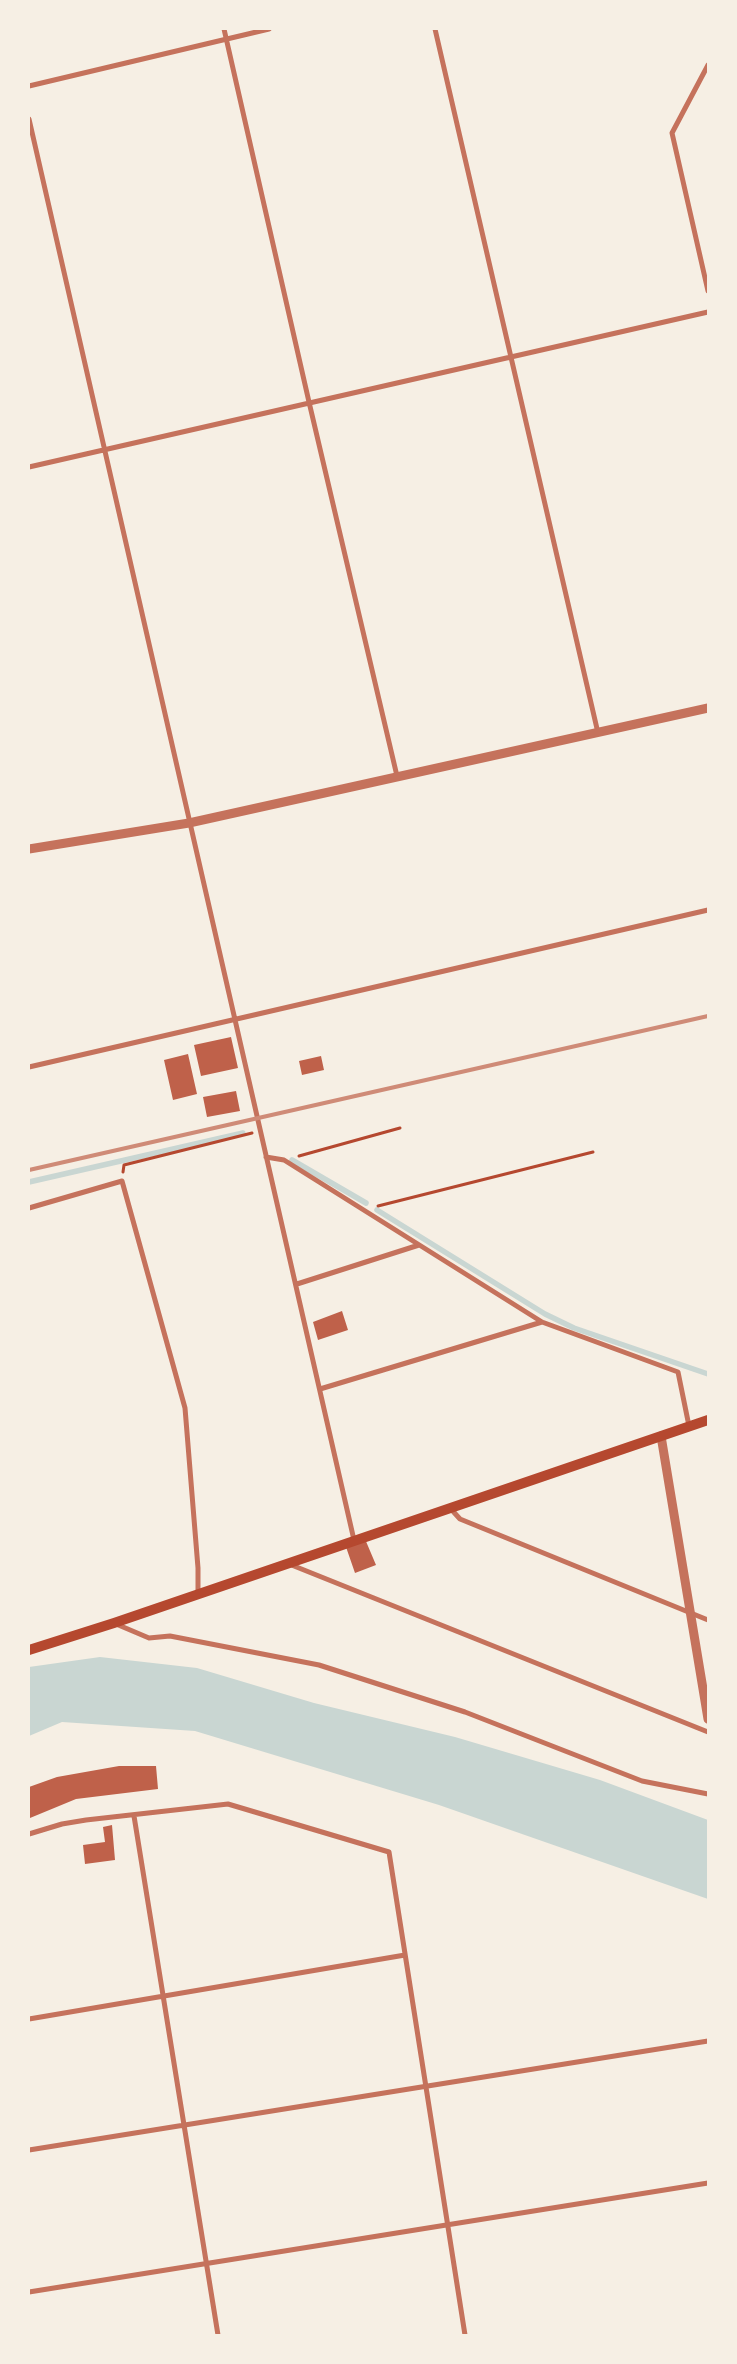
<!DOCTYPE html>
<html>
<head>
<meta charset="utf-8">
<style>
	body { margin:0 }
	#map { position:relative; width:737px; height:2364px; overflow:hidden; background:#f6efe4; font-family:"Roboto Condensed",sans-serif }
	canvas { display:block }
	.frame { position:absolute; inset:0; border:30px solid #f6efe4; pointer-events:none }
</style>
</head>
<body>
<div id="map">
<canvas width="737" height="2364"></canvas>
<div class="frame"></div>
</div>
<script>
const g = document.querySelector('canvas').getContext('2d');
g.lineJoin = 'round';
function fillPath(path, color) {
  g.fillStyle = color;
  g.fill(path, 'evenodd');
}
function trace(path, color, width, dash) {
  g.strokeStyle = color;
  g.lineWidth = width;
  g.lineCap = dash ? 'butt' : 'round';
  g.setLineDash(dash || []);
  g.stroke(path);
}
fillPath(new Path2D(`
	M100,1657L197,1668L314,1703L455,1737L600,1780L708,1820V1899L439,1805L195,1731L62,1722L29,1736V1667Z`), '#c9d6d2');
trace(new Path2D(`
	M292,1160L366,1203
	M29,1182L243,1133
	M377,1210L545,1314L574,1328L708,1374`), '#c9d6d2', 5.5);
fillPath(new Path2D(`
	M231,1037L238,1068L201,1076L194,1045Z
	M188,1054L197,1094L173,1100L164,1060Z
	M321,1056L324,1070L302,1075L299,1061Z
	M236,1091L240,1111L207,1117L203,1097Z
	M342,1311L348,1330L318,1340L313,1322Z
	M365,1539L376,1565L355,1573L346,1547Z
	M119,1766H156L158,1789L76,1799L30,1818L29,1787L57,1777Z
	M112,1825L115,1860L85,1864L83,1845L105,1842L103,1827Z`), '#bf614a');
trace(new Path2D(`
	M299,1156L400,1128
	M123,1172L124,1165L252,1133
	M378,1206L593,1152`), '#b5482f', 3);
trace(new Path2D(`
	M224,29L309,402L397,776
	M435,29L598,733
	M708,65L672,133L708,291
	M29,86L269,29
	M29,119L354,1540
	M29,467L708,312
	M29,1067L708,910
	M266,1157L284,1160L542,1322L678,1372L689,1426
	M29,1208L122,1181L185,1408L198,1568V1593
	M297,1284L419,1245
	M320,1389L542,1322
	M450,1508L460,1519L708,1620
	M289,1564L708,1732
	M116,1624L149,1638L170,1636L319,1665L465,1712L642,1781L708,1794
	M134,1816L218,2335
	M29,1834L62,1824L86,1820L228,1804L389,1852L465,2335
	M29,2019L405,1955
	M29,2150L708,2041
	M29,2292L708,2183`), '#c5725c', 5);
trace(new Path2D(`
	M29,849L189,823L708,708
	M661,1436L708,1719`), '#c5725c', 9);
trace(new Path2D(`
	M29,1650L114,1623L708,1420`), '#b5482f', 10);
trace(new Path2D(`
	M29,1170L708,1016`), '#cf8b77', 4);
</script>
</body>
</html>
